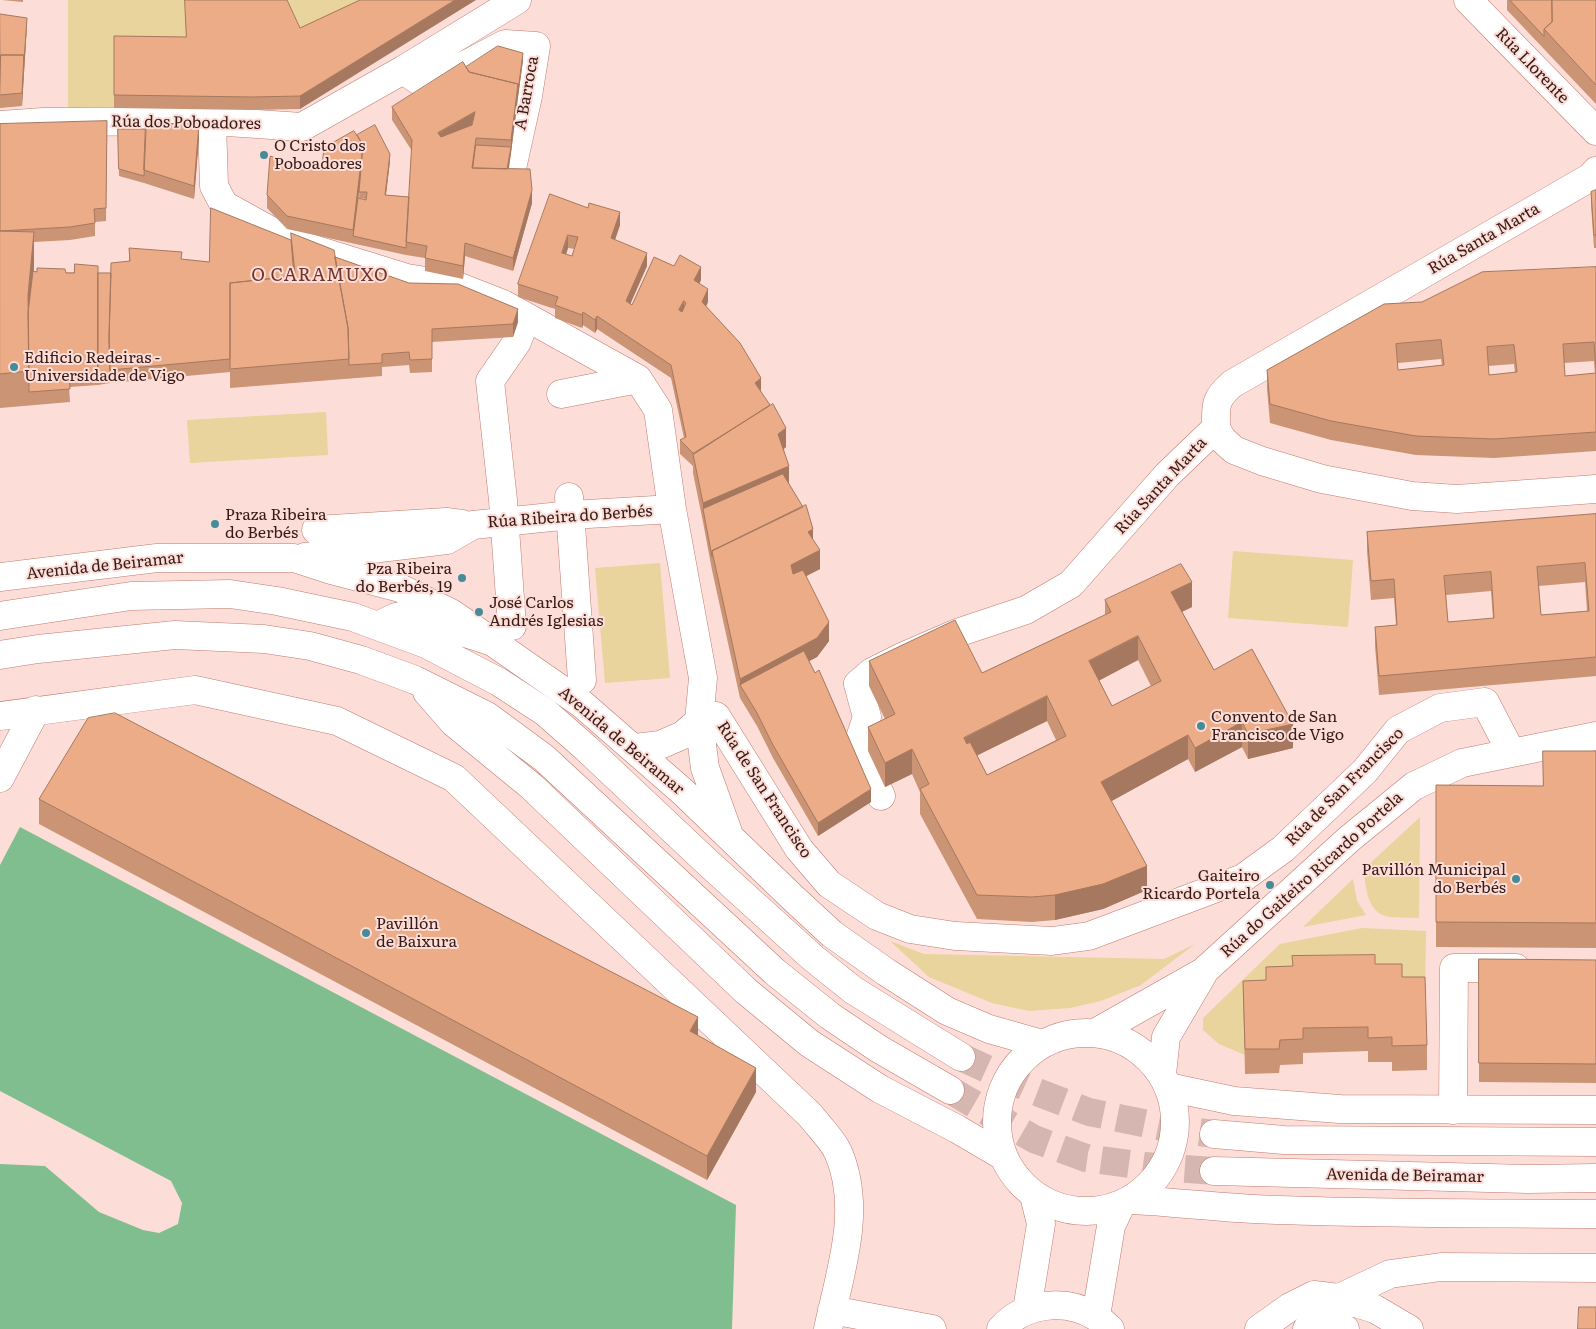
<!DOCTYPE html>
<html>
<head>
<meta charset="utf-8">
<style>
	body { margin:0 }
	canvas { display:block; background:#fdddd7 }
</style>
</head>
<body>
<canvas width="1596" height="1329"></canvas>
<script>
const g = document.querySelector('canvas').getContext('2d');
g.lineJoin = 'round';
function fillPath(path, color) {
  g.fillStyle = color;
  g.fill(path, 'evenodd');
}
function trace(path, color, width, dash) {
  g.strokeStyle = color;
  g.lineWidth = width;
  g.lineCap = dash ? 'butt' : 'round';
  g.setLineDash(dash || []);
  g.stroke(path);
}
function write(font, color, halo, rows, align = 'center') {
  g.font = font + ' Literata,serif';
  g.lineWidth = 4;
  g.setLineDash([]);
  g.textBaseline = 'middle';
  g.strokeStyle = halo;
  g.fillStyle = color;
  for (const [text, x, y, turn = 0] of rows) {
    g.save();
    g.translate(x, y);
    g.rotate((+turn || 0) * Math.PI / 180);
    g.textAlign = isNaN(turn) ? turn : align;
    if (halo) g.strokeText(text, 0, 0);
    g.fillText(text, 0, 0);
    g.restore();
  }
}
fillPath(new Path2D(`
	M68,0H383L300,41L186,50L114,108L68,109Z
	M326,412L328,455L190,463L187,420Z
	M1233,551L1353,560L1348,627L1228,618Z
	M660,563L670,678L605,683L595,568Z
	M1420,817L1419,918C1410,917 1391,919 1383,915C1367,909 1365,884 1364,869Z
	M1353,879L1357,901L1366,915L1303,927Z
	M1362,928L1426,931L1425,1001L1245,1055L1219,1044L1203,1030V1018L1280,944Z
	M890,941L924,954L1164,959L1195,944L1141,985L1101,1001L1070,1008L1029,1011L992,1003L929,977Z`), '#e8d49c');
fillPath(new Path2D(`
	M20,827L736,1205L732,1329H0V1164L45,1166L99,1212L143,1230L159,1233L178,1224L182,1203L171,1181L0,1091V865Z`), '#81be8f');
trace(new Path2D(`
	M961,1057L1037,1092L1089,1112L1163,1127L1214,1134
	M950,1090L1034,1139L1086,1158L1144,1166L1214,1171`), '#d5b6b0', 28, [28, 14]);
const minor = new Path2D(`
	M1468,0L1596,131
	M403,70L418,80L435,81L505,44L536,46L528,96L513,164
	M212,121L214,186L224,205L291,242L407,278L457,286L503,304L638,379L658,410L672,509L703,678L699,721L705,768L728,832
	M0,125L43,122L212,121L302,127L403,70L517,0
	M561,394L638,379
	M569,497L582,680
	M316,530L446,522L462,524
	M305,557L447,540L473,525L571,515L672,509
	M0,577L157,558H294L331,570L400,588L451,613L582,704L683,792L792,897L832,934L886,972L947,1011L989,1029L1042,1044
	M512,626L503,500L490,381L517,342L526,318
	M0,716L195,690L337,721L454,778L810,1115C819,1127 832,1139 838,1152C863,1209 840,1272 828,1329
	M635,748L660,745L683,735L699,721L716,716L799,849L829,884L877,916L910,929L955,936L1052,941L1089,936L1243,878L1283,849L1365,771L1398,730L1440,708L1485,702L1511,752
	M0,778L36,710
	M881,796L857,747L867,717L858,684L872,672L904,656L957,633L1026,610L1071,584L1167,475L1216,428C1216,405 1214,400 1232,384L1591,177L1596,171
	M997 1122a89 89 0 1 1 178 0a89 89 0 1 1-178 0Z
	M1095,1033L1203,972L1349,839L1414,786L1462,763L1596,736
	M1162,1074L1166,1037L1203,974
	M1453,1110L1454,968H1516
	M832,1310L932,1329
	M1027,1310L1041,1224L1034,1195
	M1096,1316L1111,1226L1120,1207
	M1331,1324L1345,1329
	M1001,1329C1024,1303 1065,1298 1095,1316C1100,1319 1105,1325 1110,1329
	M1259,1329L1290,1307L1314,1295L1339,1298L1375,1309L1409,1329
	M1307,1329L1339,1298L1390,1274L1441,1267L1596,1268`);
const major = new Path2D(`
	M1216,428L1222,439L1234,450L1262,461L1322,479L1412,496L1457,499L1596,489
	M0,616L131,596L230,594L277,601L353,617L426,644L499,682L545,712L586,748L707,862L813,958L853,990L961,1057
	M379,625L396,617L412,614L427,617L462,632L496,643
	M0,655L38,649L175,635L264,639L310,646L361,660L415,680L487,716L544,758L775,972L830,1016L879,1049L950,1090
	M427,692L454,723L531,786L746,991L809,1043L880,1089L957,1129L1003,1156
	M1168,1087L1234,1101L1340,1109L1596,1110
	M1214,1134L1284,1140L1596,1142
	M1214,1171L1528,1179L1596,1178
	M1132,1200C1173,1202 1213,1207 1254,1209C1368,1214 1482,1213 1596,1214`);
trace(minor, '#c07b6e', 29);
trace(major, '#c07b6e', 29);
trace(minor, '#fff', 28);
trace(major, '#fff', 28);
fillPath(new Path2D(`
	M2,0H23V2Z
	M360,0L300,109L252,110L114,108V36L186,37L300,28Z
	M1507,0H1596V104L1507,10Z
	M0,14L27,24L22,106L0,108Z
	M523,60L518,97L509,169L532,203L513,271L465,256L463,279L425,271V258L406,255L287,229L267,208V195L287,167L322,166L357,135L390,161L386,195L409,197L412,151L392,120V107L466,67ZM360,182L359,198L366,199L356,212Z
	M107,121L106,221L95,222V236L70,240L34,242V272L111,273L129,261V248L182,259L209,262L291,240V233L335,257L518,322L513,337L432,342V372L410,373L409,365L382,367V376L230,388V372L110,383L98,385L69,387L70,402L0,408V124Z
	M118,129L199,137L194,199L144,183L119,176Z
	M1596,190V248H1594L1591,205V192Z
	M588,208L620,225L615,240L647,266L630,303L632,305L701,280L699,284L708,302L706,306L761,391L786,447L784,449L789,484L813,540L820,569L806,576L829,641L817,657L809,661L871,802L818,836L773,758L757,726L740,698L712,570L703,522L693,473V466L680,454V440L684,438L671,378L597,329L595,333L583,325L582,328L555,318V309L518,297V284ZM568,248L575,249L572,256L566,255Z
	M1596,267V451L1494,458L1416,455L1331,440L1270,423L1267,389V370L1422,302ZM1441,359L1442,365L1398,370V363ZM1594,361L1595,374L1565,376L1564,363ZM1514,364L1515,373L1489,375L1488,366Z
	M1596,514V676L1379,695L1375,646V627L1396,625L1394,598L1371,600L1367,551V532ZM1585,582L1587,611L1541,615L1539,586ZM1491,591L1493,619L1448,622L1446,595Z
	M1105,600L1192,607L1182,612L1214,670L1293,748L1248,759L1242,747L1195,772L1188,759L1111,801L1147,890L1103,909L1055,920L1032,922L977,919L920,814V792L912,774L885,787L868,751V727L885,719L869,686V661L982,673L1105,615ZM1138,660L1151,686L1112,706L1099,680ZM1047,721L1056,740L987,775L977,755Z
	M1596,751V948L1436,947V785L1543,786Z
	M39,799L756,1092L707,1180L39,824Z
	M1479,959L1596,960V1083L1479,1082Z
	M1375,964L1402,977L1427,1045V1070L1392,1071V1062H1368V1051L1303,1053V1064L1280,1065L1279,1073L1245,1074L1243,981L1266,980V967Z`), '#cb9475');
fillPath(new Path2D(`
	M455,0H476L300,109V96Z
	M27,18V24L22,106V93Z
	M523,53V60L518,97L511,153L506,183V176L511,147V140L518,84Z
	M475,112V125L438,146V133Z
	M199,124V137L194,199V186Z
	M363,145V158L354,236H353V230Z
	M390,154V161L385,202V195Z
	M532,190V203L513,271V258Z
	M620,212V225L611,251V238Z
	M34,232V266L28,327V295Z
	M568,235V248L562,266V253Z
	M465,243V256L463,279V266Z
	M647,253V266L626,314V301Z
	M701,267V280L694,294V280Z
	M708,289V302L702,315V302Z
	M684,301V314L679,310Z
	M518,309V322L513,337V324Z
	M583,312V325L582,328V315Z
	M597,316V329L595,333V320Z
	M761,378V391L755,383Z
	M786,428V447L778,453V434Z
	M789,466V485L703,509V503Z
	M813,529V548L808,532Z
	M820,550V569L791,584V565Z
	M1192,582V607L1171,617V592Z
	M829,622V641L817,657L746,695L740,685V679Z
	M1138,636V660L1089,686V661Z
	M1047,696V721L964,762V738Z
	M1242,722V747L1195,772V748Z
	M1293,724V748L1248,759V734Z
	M1188,735V759L1101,807V782Z
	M912,749V774L885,787V763Z
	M871,789V802L818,836V823Z
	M1147,866V890L1103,909L1055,920V895Z
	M698,1017V1042L690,1031Z
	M756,1068V1092L707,1180V1156Z`), '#a5785f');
const building = new Path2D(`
	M185,0H287L300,28L360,0H455L300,96L252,97L114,95V36L186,37Z
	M1510,0H1552V22L1544,29V36Z
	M1552,0H1596V85L1544,29L1552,22Z
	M0,14L27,18L24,61V55H1L0,60Z
	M498,46L523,53L518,91V84L469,72L466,67Z
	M1,55H24L22,93L0,95Z
	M463,62L469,72L518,84L511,140L476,138L472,168L530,169L532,190L513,258L465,243L463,266L425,258L427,246L406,242L412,140L392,107ZM475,112L472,125L441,137L438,133Z
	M107,121L106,208L94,209L95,223L70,227L0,231V124Z
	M146,123L199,124L194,186L144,170Z
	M375,125L390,154L385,195L409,197L406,248L353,236L358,198L366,200L367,192H359L363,145L357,135Z
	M118,129H146L144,176L119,169Z
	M354,131L363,145L353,230L287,216L267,195L270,156L282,160L287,167L322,166L324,148Z
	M476,145L511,147L507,169L473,168Z
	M1596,190V235H1594L1591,192Z
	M550,194L588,208L589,203L620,212L611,238L647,253L626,301L632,305L654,257L674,266L680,255L701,267L694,280L708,289L702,302L740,343L761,378L755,383L770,405L694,454L680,440L686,437L671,365L597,316L595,320L583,312L582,315L555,305L558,297L518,284ZM568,235L578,237L572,256L562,253ZM684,301L686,303L682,312L679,310Z
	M211,208L291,240L294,276L230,283V359L110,370L109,338L111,263L130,261L129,248L182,252L181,259L209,262Z
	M0,231L34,232L28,295L29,371L0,374Z
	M291,233L334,250L348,328L349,359L230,369V283L295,276Z
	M335,257L409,283L458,284L518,309L513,324L432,329V359L410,360L409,352L382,354V363L349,365L348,328Z
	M75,264L98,266V372L69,374L70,389L29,392L28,313L33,271L37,272V268L65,269L66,273H74Z
	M1596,267V372L1594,342L1563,344L1565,376L1596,373V432L1494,439L1416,436L1331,421L1270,404L1267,370L1384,304L1422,302L1482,272ZM1441,340L1444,365L1398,370L1396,344ZM1514,345L1517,372L1489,375L1487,347Z
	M98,273H111L109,338L110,377L98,378Z
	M773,404L786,428L778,434L789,466L703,503L693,454Z
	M783,474L803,507L712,551V557L703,509Z
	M806,505L813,529L808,532L820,550L791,565L793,574L803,570L829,622L817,638L740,679L712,551Z
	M1596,514V657L1379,676L1375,627L1397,625L1394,579L1371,581L1367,532ZM1585,563L1589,611L1541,615L1537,567ZM1491,572L1494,618L1448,622L1444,576Z
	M1181,564L1192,582L1171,592L1214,670L1252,649L1293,724L1248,734L1242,722L1195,748L1188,735L1101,782L1147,866L1103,884L1055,895L1032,897L977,895L920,789L929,784L912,749L885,763L868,727L895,714L869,661L955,620L982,673L1111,612L1105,600ZM1138,636L1161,681L1112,706L1089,661ZM1047,696L1066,736L987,775L970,742L967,744L964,738Z
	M804,651L815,673L819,670L871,789L818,823L773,745L757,713L740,685Z
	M115,713L698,1017L690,1031L756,1068L707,1156L39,799L88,718Z
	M1543,751H1596V923L1436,922V785L1543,786Z
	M1375,955V964H1402V977H1425L1427,1045L1392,1046V1037L1368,1038V1027L1303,1028V1039L1280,1040L1279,1049H1245L1243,981L1266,980V967L1293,966L1292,956Z
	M1479,959L1596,960V1064L1479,1063Z
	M1579,1307H1596V1329H1578Z`);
fillPath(building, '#ecac88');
trace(building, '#a5785f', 1);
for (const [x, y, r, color] of [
	[264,155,5,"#468b97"],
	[14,367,5,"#468b97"],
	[215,524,5,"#468b97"],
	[462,578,5,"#468b97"],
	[479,612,5,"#468b97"],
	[1201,726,5,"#468b97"],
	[1516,879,5,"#468b97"],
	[1270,885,5,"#468b97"],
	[366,933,5,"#468b97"]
]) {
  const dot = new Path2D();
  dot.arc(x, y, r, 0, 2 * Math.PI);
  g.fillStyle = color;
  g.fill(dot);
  trace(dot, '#fdddd7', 2);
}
write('16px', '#361b16', '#fdddd7', [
	["Rúa Llorente",1532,66,46],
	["A Barroca",527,93,-80],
	["Rúa dos Poboadores",186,123,1],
	["Rúa Santa Marta",1484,239,-30],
	["Rúa Santa Marta",1161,486,-47],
	["Rúa Ribeira do Berbés",570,517,-4],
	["Avenida de Beiramar",105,566,-6],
	["Avenida de Beiramar",621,741,40],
	["Rúa de San Francisco",1345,787,-45],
	["Rúa de San Francisco",764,790,57],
	["Rúa do Gaiteiro Ricardo Portela",1312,875,-42],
	["Avenida de Beiramar",1405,1176,1]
]);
write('16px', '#361b16', '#fdddd7', [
	["O Cristo dos",274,146],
	["Poboadores",274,164],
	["Edificio Redeiras -",24,358],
	["Universidade de Vigo",24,376],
	["Praza Ribeira",225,515],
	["do Berbés",225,533],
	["Pza Ribeira",452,569,"right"],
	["do Berbés, 19",452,587,"right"],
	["José Carlos",489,603],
	["Andrés Iglesias",489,621],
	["Convento de San",1211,717],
	["Francisco de Vigo",1211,735],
	["Pavillón Municipal",1506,870,"right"],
	["do Berbés",1506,888,"right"],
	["Gaiteiro",1260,876,"right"],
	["Ricardo Portela",1260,894,"right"],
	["Pavillón",376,924],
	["de Baixura",376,942]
], 'left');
g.letterSpacing = '1px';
write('18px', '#71342a', '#fdddd7', [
	["O CARAMUXO",320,276]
]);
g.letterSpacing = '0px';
</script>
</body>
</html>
